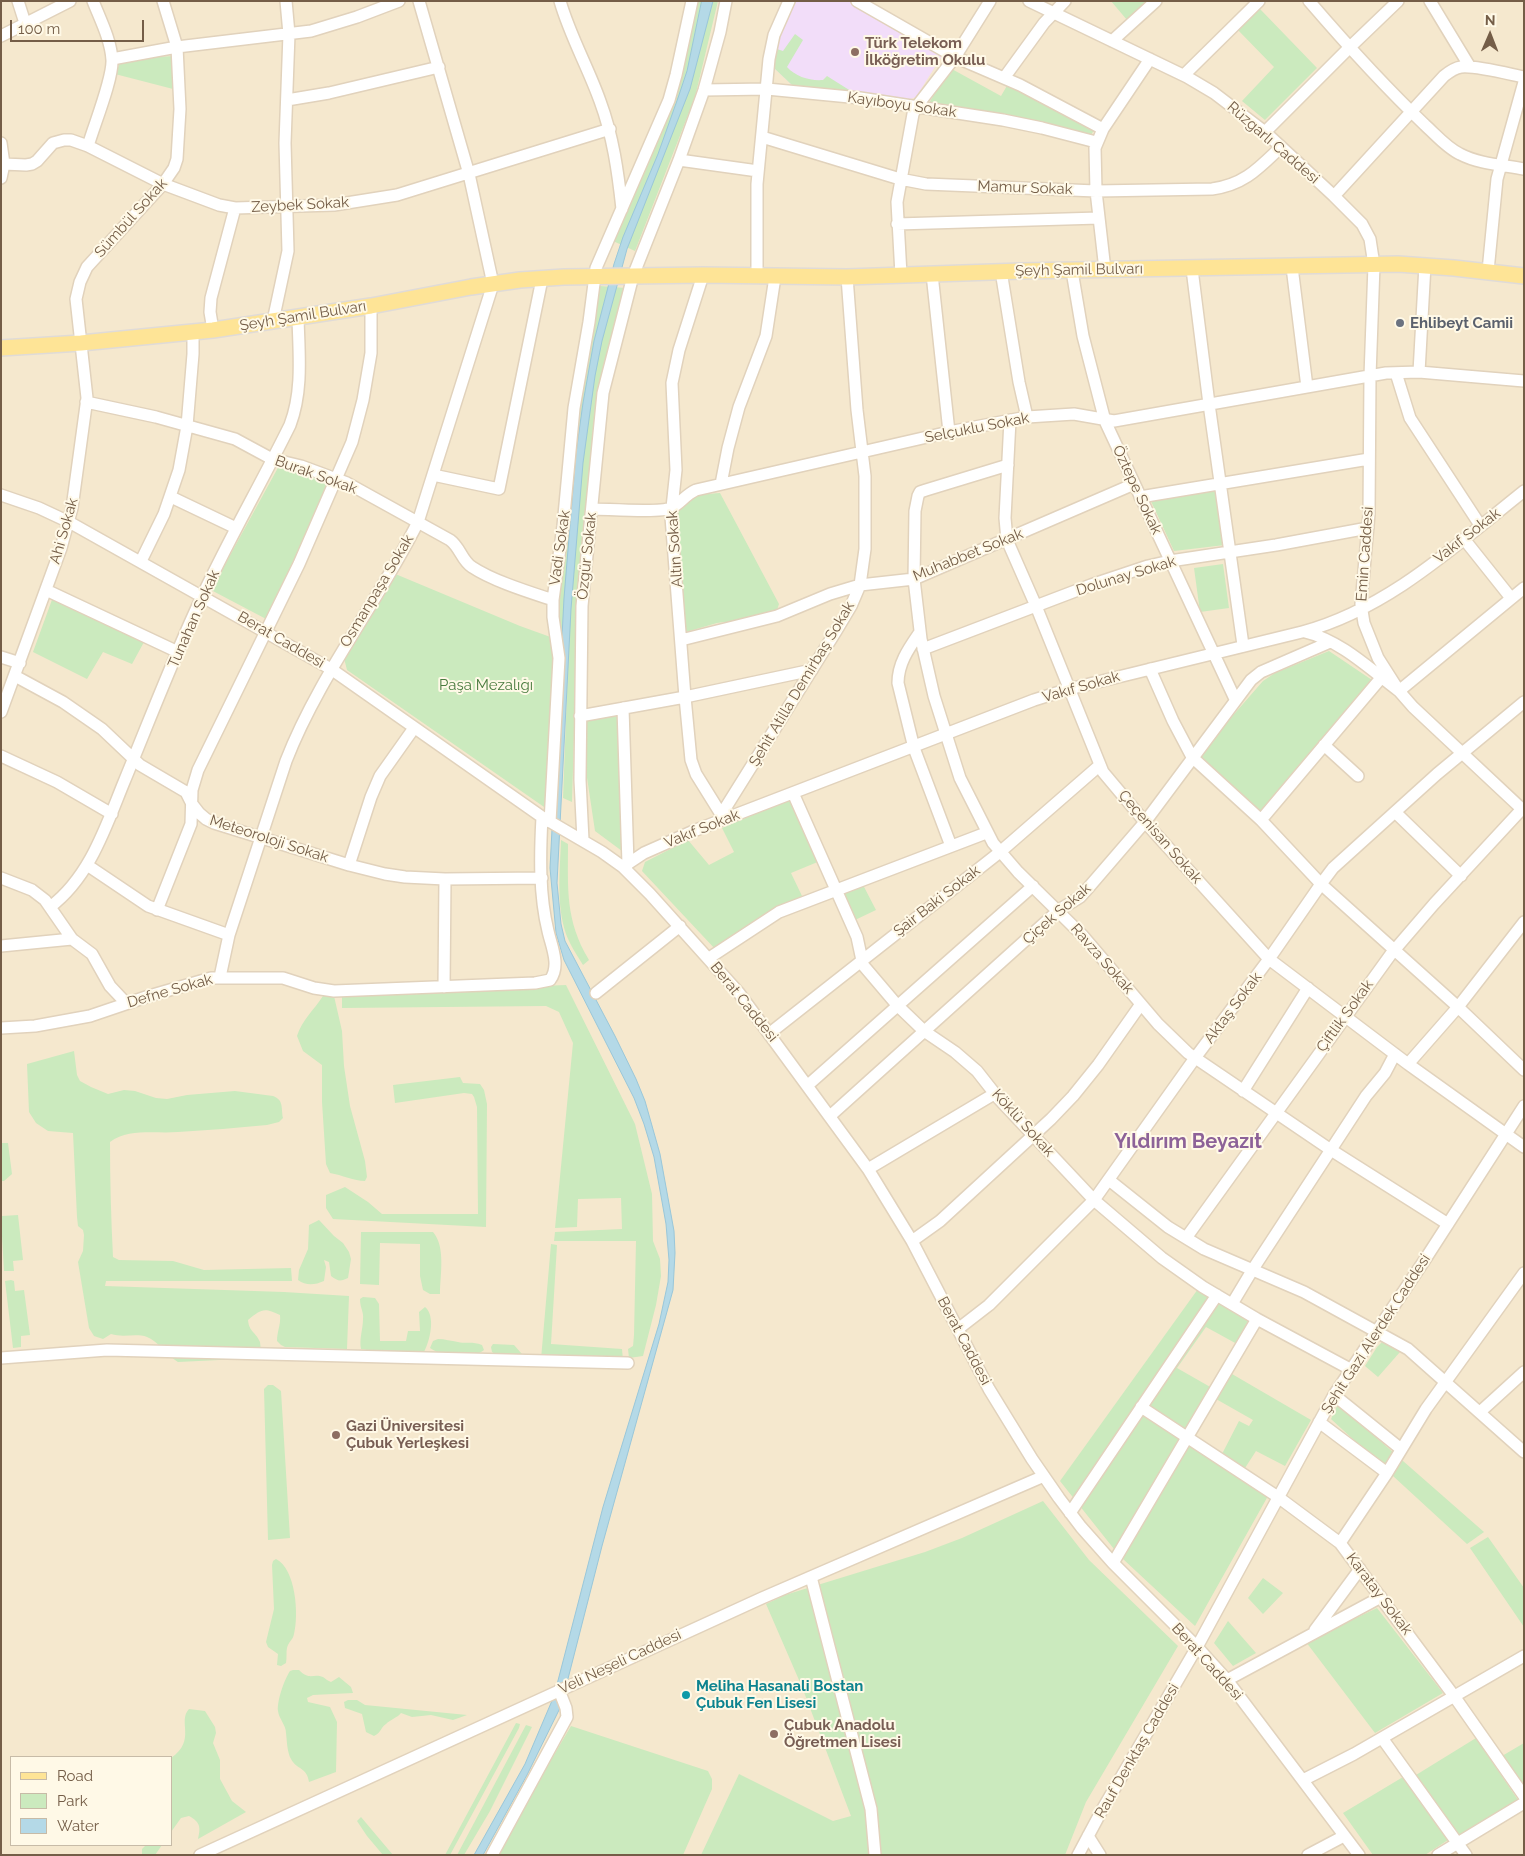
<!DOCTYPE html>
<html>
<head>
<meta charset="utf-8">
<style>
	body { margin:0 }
	#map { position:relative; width:1525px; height:1856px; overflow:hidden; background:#fdf5e0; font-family:Raleway,sans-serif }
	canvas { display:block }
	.frame { position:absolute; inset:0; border:2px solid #745d47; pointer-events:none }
	.legend { position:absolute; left:10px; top:1756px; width:162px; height:90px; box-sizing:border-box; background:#fff9e7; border:1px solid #c7bba7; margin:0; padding:6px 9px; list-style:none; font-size:15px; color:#745d47 }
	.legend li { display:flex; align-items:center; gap:10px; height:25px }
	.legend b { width:25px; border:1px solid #c7bba7 }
	.north { position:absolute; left:1465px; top:10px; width:50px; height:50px; -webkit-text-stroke:4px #fff9e7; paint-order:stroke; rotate:1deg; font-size:14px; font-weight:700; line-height:20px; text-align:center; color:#745d47 }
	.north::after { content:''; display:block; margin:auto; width:18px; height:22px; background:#745d47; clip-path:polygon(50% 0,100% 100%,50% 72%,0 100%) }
	.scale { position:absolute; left:10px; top:20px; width:134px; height:22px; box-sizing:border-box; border:2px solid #745d47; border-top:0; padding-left:6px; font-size:15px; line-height:18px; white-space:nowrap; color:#745d47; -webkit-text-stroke:4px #fff9e7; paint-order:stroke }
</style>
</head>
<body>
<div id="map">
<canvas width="1525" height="1856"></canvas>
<div class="frame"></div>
<ul class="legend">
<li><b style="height:6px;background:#fee496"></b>Road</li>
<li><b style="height:14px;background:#cbeabe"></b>Park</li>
<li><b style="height:14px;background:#b4d9e7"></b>Water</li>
</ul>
<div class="north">N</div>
<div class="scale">100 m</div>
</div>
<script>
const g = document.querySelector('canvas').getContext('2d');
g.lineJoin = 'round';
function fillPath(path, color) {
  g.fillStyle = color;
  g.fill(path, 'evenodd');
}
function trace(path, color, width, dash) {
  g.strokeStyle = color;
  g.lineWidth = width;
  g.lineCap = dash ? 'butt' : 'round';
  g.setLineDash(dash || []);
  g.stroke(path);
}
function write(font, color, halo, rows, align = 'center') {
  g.font = font + ' Raleway,sans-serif';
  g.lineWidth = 4;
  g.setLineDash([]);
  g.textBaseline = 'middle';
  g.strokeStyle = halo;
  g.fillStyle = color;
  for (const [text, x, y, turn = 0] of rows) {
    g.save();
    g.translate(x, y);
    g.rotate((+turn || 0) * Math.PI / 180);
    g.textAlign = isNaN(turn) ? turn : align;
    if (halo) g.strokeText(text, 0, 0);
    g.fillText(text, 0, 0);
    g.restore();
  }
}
fillPath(new Path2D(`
	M1,1H1524V1855H1ZM11,1757H171V1845H11Z`), '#f5e8ce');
fillPath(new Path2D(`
	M796,1H850L942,56L916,97L908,100L793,86L774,68V48Z`), '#f2ddf9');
fillPath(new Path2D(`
	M695,1H718L695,97L635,251L613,241L665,117Z
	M1111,1H1147L1127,20Z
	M1260,9L1317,68L1265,120L1242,101L1274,67L1237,29Z
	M795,34L803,40L787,67C796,77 810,81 823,80L827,76L854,93L793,86L774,68V48L783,51Z
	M174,56L173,89L115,74L122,59Z
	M950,68L1001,96L1008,84L1096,127L1091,135L929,103Z
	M600,286L625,288L600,384L589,476L578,601L572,802L563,798L569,640L557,638L556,609L584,363Z
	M280,464L333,480L268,620L211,590Z
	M1216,488L1225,545L1174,551L1150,499Z
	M720,493L779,604L777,610L734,624L724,622L717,623L686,632L675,514C690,494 696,495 720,493Z
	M1223,564L1229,608L1200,612L1194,568Z
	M393,573L520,626L556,639L547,809L347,670L344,658Z
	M53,597L144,642L132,664L103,652L87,679L33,652Z
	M1329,651L1372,680L1260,812H1256L1201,758L1202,751L1263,681L1275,673Z
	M620,716L622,851L595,831L586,771L587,719Z
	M791,799L820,861L791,873L802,896L768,913L716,950L642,871L645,862L688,840L709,865L734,852L722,828Z
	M561,840L568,844C568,889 565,920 589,960L583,965C577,955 570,945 566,934C556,904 560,870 561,840Z
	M862,883L876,910L855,920L842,891Z
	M566,985L635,1124L652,1194L653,1241L660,1259L661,1276L656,1305L643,1356L629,1358L628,1349L633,1346L634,1335L636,1241H554L555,1232L622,1229L621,1198L578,1199L577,1227L555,1228L573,1043L559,1012L546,1006L342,1008V994Z
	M323,996H334L342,1031L344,1066L350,1106L365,1161L367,1177L365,1181C354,1181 342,1175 330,1173L326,1164L322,1102V1065L303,1051L297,1036C302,1020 314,1010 323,996Z
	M74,1051L77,1075L80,1081L91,1087L108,1094L124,1090L135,1091L156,1098L167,1099L187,1095L235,1091L273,1096C284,1100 281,1108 283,1118L279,1122L267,1125C237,1128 208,1130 178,1132C156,1134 129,1128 110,1142C110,1180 111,1218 113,1257L119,1260L173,1261L204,1270L291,1268L292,1281H106L105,1286L284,1292L349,1296L347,1349L285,1347L281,1345L277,1341C277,1331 281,1325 280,1315C264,1307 261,1309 248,1320C249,1332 256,1332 260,1342C261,1347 260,1353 260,1358L178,1362C167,1356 158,1341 147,1337C136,1333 123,1338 111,1334L103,1339L94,1336L89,1328L78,1262L83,1251L84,1235L83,1230L78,1226L77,1217L73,1133L48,1131L36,1123L29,1112L27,1064Z
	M460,1077L463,1083L480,1084L484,1090L487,1104L486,1227L333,1219L326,1208V1195L345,1187L368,1202L382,1214H478L477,1107L474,1097L472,1094L464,1093L395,1103L393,1085Z
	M1,1141L2,1143H8L12,1174L4,1181H1Z
	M18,1215L23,1260L13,1261L14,1271H4L1,1219L2,1216Z
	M319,1220L334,1236L343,1243L349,1252L351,1259L348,1278C340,1282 338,1281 331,1276L329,1262L324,1260L326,1267L324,1281C315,1285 306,1286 298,1280L299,1270L308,1249L309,1225Z
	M361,1232H433C446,1247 440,1275 440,1294H430L423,1290L420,1276V1244L380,1243L379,1285L360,1284Z
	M551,1244L557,1245L551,1344L622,1349L623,1360L541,1359Z
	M11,1280L14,1281L15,1291L24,1290L30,1335L21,1336V1347L13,1348L5,1281Z
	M1198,1289L1249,1320L1237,1344L1206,1327L1177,1368L1212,1388L1114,1549L1060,1481Z
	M363,1297L375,1298L379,1304L380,1341H406L408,1331H420L419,1312L425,1307C436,1316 430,1341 424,1352L373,1351L361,1349C359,1339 363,1329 363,1319C364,1312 360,1308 360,1299Z
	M438,1339C445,1339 451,1341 458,1342C467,1344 472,1341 482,1345L484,1350C472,1360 442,1357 430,1348L433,1341Z
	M1385,1339L1400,1352L1378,1377L1365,1366L1377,1347Z
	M493,1344L514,1345L522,1354L520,1358L499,1357L492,1352L491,1347Z
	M1232,1374L1311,1420L1285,1466L1256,1451L1245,1468L1222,1454L1239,1421L1249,1426L1253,1420L1216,1399Z
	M268,1385H273L281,1391L290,1538L268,1540L264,1389Z
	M1338,1404L1484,1532L1467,1544L1331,1419Z
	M1190,1443L1268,1496L1195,1626L1123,1559Z
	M1043,1501L1089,1560L1178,1646L1086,1802L1065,1855H701L739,1774L833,1821L851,1816L802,1687L766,1604L785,1595L925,1552L962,1538Z
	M1488,1537L1524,1588V1627L1470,1548Z
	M276,1559C296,1569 299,1615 294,1634C293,1640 288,1642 287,1648C286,1652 287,1658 286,1663L281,1666L277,1665L278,1654L268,1647L266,1642L274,1609L272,1565L273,1561Z
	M1263,1578L1283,1593L1263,1614L1248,1598Z
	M1377,1608L1443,1693L1375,1733L1306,1642Z
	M1228,1621L1256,1653L1233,1666L1214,1643Z
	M293,1670H299C310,1681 313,1673 323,1677C326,1679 328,1681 331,1682L339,1677L351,1687L353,1693L313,1695L307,1698L308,1702L330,1707L337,1722L336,1772L309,1782C307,1767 297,1770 291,1759C287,1752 287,1741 286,1733C286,1725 279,1719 278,1711C277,1701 284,1680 290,1671Z
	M348,1700H357L365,1705L467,1715L453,1720L431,1715L412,1717L401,1713C397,1718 391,1719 386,1724C380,1728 382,1732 374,1736L366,1732L362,1714L345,1708L344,1702Z
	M189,1709L205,1711L215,1727L216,1733L213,1743L220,1760V1779L232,1801L246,1812L198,1839C201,1827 200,1822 189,1816L181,1818L171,1832V1758C197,1740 177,1722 189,1709Z
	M516,1723L520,1724L519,1728L450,1855H445Z
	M526,1725L532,1727L490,1811L464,1855H457Z
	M571,1726L708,1771L712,1779V1789L683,1855H495Z
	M1476,1738L1518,1800L1459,1835L1416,1775Z
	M1524,1743V1790L1502,1756Z
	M1403,1777L1448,1840L1425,1855H1373L1343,1813Z
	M361,1817L393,1855H383L367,1836L357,1821Z
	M146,1845H162L155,1855H142V1849Z`), '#cbeabe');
const water = new Path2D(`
	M702,1H713L690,89L627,249L602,341L595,376L583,463L571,609L557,883L561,924L565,941L615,1036L636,1079L645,1101L660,1154L674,1231L675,1253L673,1290L602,1546L561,1706L527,1775L483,1855H474L525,1764L554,1696L603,1507L659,1324L668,1282L669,1260L666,1224L654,1157L644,1124L634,1098L564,960L556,933L550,868L564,598L576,453L583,403L594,341L614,264L623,237L658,154L679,95L687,71Z`);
fillPath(water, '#b4d9e7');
trace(water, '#9ac7d9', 1);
const minor = new Path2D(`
	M18,1L25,23
	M560,1C570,36 588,67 600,101C613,136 618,172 622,209
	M857,1L955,57L1020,85L1103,129
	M1029,1L1187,77L1214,93L1265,132L1334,196L1362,224L1370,239L1374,265L1370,376L1369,514L1361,604L1364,623L1378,658L1399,691L1413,707L1524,811
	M1309,1C1346,44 1384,86 1425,125C1436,135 1447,148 1460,154C1479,164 1503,165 1524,169
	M1430,1L1470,67
	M1,36L70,1
	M1112,41L1156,1
	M112,59L177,47L311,31L357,17L399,1
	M1184,75L1259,1
	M1004,78L1044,23L1065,1
	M704,90L767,89L860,98L1003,120L1042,128L1096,142
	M287,100L329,93L439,67
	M1265,132L1349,48L1398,1
	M762,137L900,179L926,184L1096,191L1212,189C1244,185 1259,168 1281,147
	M1,143L4,164L1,178
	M88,146C94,125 113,79 112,60C111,40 100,19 93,1
	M679,160L758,171
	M4,164L26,165L32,164L37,161L53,143L64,140H71L88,146L163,184L219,205L235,208L334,205L397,195L610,129
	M1334,196L1444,76C1449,72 1454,68 1461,67C1474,65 1509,74 1524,77
	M897,224L1099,218
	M1292,267L1307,387
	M1192,269L1209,404L1243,645
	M1105,270L1096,191L1095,148L1103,129L1150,59
	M1001,271L1019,382L1027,417
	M1072,271L1083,336L1105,421L1235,699
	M1488,271L1497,179L1524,82
	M932,274L949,432
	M703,275L679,350L672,383L676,470L671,517L685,697L691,760L696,774L724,819
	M901,275L897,202L913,114L917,106L955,57L990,1
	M757,276V184L769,59L774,35L789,1
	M273,321L288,251L285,143L289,34L286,1
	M213,330L210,312L211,298L235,208
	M1419,372L1425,265
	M1396,373L1410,418L1480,525
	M86,402L156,417L235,439L272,459L301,466L347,483L450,540C460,547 462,561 472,567C493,581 529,592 553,600
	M1010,420L1005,518L1007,540L1036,606L1103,772L1145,822L1269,959L1408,1064L1524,1147
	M1008,465L926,490L920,492L918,496L915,511L914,579L921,639L934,696L960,778L993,843L1018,872L1083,936L1158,1024L1188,1053L1331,1150L1448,1224
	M433,475L499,489L542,279
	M721,484L728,448L739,407L766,336L775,277
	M1,495L39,508L69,522L331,669L542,817L602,852L623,867L650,894L739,993L868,1169L912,1241L989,1389L1032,1459L1059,1498L1081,1527L1113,1563L1197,1647L1227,1680L1359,1855
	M171,497L236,528
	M1140,497L1369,459
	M592,509C607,509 660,513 671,508C680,504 685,495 696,490L949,432L1027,417L1074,414L1114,421L1386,373L1419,372L1524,381
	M1464,539L1511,598
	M141,561L164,514L179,470L187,426L193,354V332
	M46,590L178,652
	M920,632C909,648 898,663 898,683L914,748L951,846
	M1305,632C1340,640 1371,670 1399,691L1524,588
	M681,640L777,616L830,594L860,585L914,579L1134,484
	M923,649L1091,585L1148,566L1170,561L1276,545L1368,528
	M1,657L20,663
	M1150,669L1173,721L1192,757L1261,820L1321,884L1458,1007L1524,1070
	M15,676L63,702L102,729L140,765L186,792L192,804L199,813L206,819L214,823L349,865L385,874L405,877L445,879L542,878
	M623,708L628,864
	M1,712L61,548L72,508L87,398L76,299L80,282L87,267L163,184L174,168L177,159L180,109L177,47L163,1
	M580,716L685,697L812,670
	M1324,745L1358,776
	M1,756L57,782L112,814
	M793,793L857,937L863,965L897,1005L924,1031L955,1052L977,1071L999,1099L1094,1200L1162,1258L1203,1287L1257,1319L1350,1369
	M1395,812L1461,876
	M721,815L836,631L851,606L860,585L865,549V476L857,410L847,277
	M1261,820L1381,678
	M550,822L559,658L553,617V600L563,526L574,408L589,322L596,268L669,100L676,75L692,1
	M583,840L580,780L582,606L603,393L633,276L679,160L704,90L720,32L726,1
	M87,865L148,906L229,935
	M349,865L371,797L380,776L414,728
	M623,867L644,853L696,830L1034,700L1069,689L1302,632C1388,609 1456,545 1524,491
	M1,878L32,890L45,900L72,939L92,954L110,986L126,1003
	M50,907C90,877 106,826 124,782C147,726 169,669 194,614C223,549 259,488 290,425C303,391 299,354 298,318
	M157,910L191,824L192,790L198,770L299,564L352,442L363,400L371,353V306
	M1,946L72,939
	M709,958L779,912L986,833
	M220,977L229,935L286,761C319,676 377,604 418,522L493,284L469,174L419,1
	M444,987L445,879
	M596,993L680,926
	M1,1028L35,1026L90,1016L149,996L211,978H283L314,988L334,991L535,983L550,980C561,966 551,945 548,931C539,895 540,854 542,817
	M770,1033L1000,852L1100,765
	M1408,1064L1458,1007L1524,922
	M808,1085L1033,886
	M1243,1091L1308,988
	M830,1116L1059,910L1080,897L1089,887L1145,822L1251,680L1261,672L1330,642
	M868,1169L994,1094
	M1109,1180L1168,1227L1204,1249L1304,1292L1408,1349L1524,1452
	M1186,1238L1391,954L1434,904L1522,809
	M912,1241L940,1221L1051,1119L1073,1096L1098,1065L1141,1004
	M1232,1304L1253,1269L1366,1096L1385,1073L1395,1054
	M958,1329L989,1305L1094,1200L1195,1058L1269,959L1321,884L1333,868L1437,774L1524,702
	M1,1358L107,1350L628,1363
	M1334,1395L1401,1449
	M1141,1407L1278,1497L1340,1543L1454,1696L1524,1796
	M1480,1412L1524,1372
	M1319,1422L1387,1473
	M1070,1513L1217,1295
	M1340,1543L1387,1473L1426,1409L1524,1273
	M1113,1563L1257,1319
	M811,1577L871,1809L875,1855
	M1315,1630L1360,1569
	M1227,1680L1381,1597
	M1382,1738L1466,1855
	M1303,1780L1354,1754L1524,1656
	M1088,1836L1100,1855
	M200,1855L762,1598L1044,1476
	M492,1855L567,1717L566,1708L559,1690
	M1078,1855L1102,1810L1197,1647L1334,1395L1426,1258L1524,1106
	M1308,1855L1344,1836
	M1438,1855L1524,1803`);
const major = new Path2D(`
	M1,348L81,343L213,330L371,306L471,287L520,280L564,277L703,275L847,277L1021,271L1398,264L1454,268L1524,276`);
trace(minor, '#e1d2bc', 14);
trace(major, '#e0dbd7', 18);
trace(minor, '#fff', 11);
trace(major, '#fee496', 15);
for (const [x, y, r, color] of [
	[855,52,5,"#8d6e63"],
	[1400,323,5,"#6b7280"],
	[336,1435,5,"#8d6e63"],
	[686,1695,5,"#0f9aa8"],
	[774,1734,5,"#8d6e63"]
]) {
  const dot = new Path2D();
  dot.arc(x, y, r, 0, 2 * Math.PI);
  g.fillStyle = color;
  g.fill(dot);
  trace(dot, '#fff9e7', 2);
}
write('bold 15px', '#785e54', '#fff9e7', [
	["Türk Telekom",865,43],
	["İlköğretim Okulu",865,60],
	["Gazi Üniversitesi",346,1426],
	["Çubuk Yerleşkesi",346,1443],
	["Çubuk Anadolu",784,1725],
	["Öğretmen Lisesi",784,1742]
], 'left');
write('15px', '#745d47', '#fff9e7', [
	["Kayıboyu Sokak",902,105,8],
	["Rüzgarlı Caddesi",1273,143,41],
	["Mamur Sokak",1025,188,2],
	["Zeybek Sokak",300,205,-3],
	["Sümbül Sokak",131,218,-48],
	["Şeyh Şamil Bulvarı",1079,270,-1],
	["Şeyh Şamil Bulvarı",303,316,-9],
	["Selçuklu Sokak",977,428,-11],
	["Burak Sokak",316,475,20],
	["Öztepe Sokak",1137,490,65],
	["Ahi Sokak",64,531,-74],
	["Vakıf Sokak",1467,536,-38],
	["Vadi Sokak",560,548,-82],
	["Altın Sokak",675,549,-94],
	["Emin Caddesi",1365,554,-86],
	["Muhabbet Sokak",968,555,-22],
	["Özgür Sokak",587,556,-84],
	["Dolunay Sokak",1126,576,-17],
	["Osmanpaşa Sokak",377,591,-59],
	["Tunahan Sokak",194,619,-66],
	["Berat Caddesi",281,640,30],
	["Şehit Atilla Demirbaş Sokak",802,684,-59],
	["Vakıf Sokak",1081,687,-16],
	["Vakıf Sokak",702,829,-22],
	["Çeçenisan Sokak",1160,837,49],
	["Meteoroloji Sokak",269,839,18],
	["Şair Baki Sokak",937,901,-38],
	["Çiçek Sokak",1057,914,-41],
	["Ravza Sokak",1102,959,49],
	["Defne Sokak",170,991,-16],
	["Berat Caddesi",744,1002,51],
	["Aktaş Sokak",1233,1008,-53],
	["Çiftlik Sokak",1345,1016,-54],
	["Köklü Sokak",1023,1123,48],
	["Şehit Gazi Alerdek Caddesi",1376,1334,-57],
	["Berat Caddesi",964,1341,62],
	["Karatay Sokak",1379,1594,53],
	["Veli Neşeli Caddesi",620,1662,-25],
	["Berat Caddesi",1207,1662,48],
	["Rauf Denktaş Caddesi",1137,1751,-60]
]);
write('bold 15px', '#5b616d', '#fff9e7', [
	["Ehlibeyt Camii",1410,323]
], 'left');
write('15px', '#497b3e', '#fff9e7', [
	["Paşa Mezalığı",486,685]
]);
write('bold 15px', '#0d838f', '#fff9e7', [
	["Meliha Hasanali Bostan",696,1686],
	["Çubuk Fen Lisesi",696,1703]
], 'left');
write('bold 20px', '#8d6298', '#fff9e7', [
	["Yıldırım Beyazıt",1188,1142]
]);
</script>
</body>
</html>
